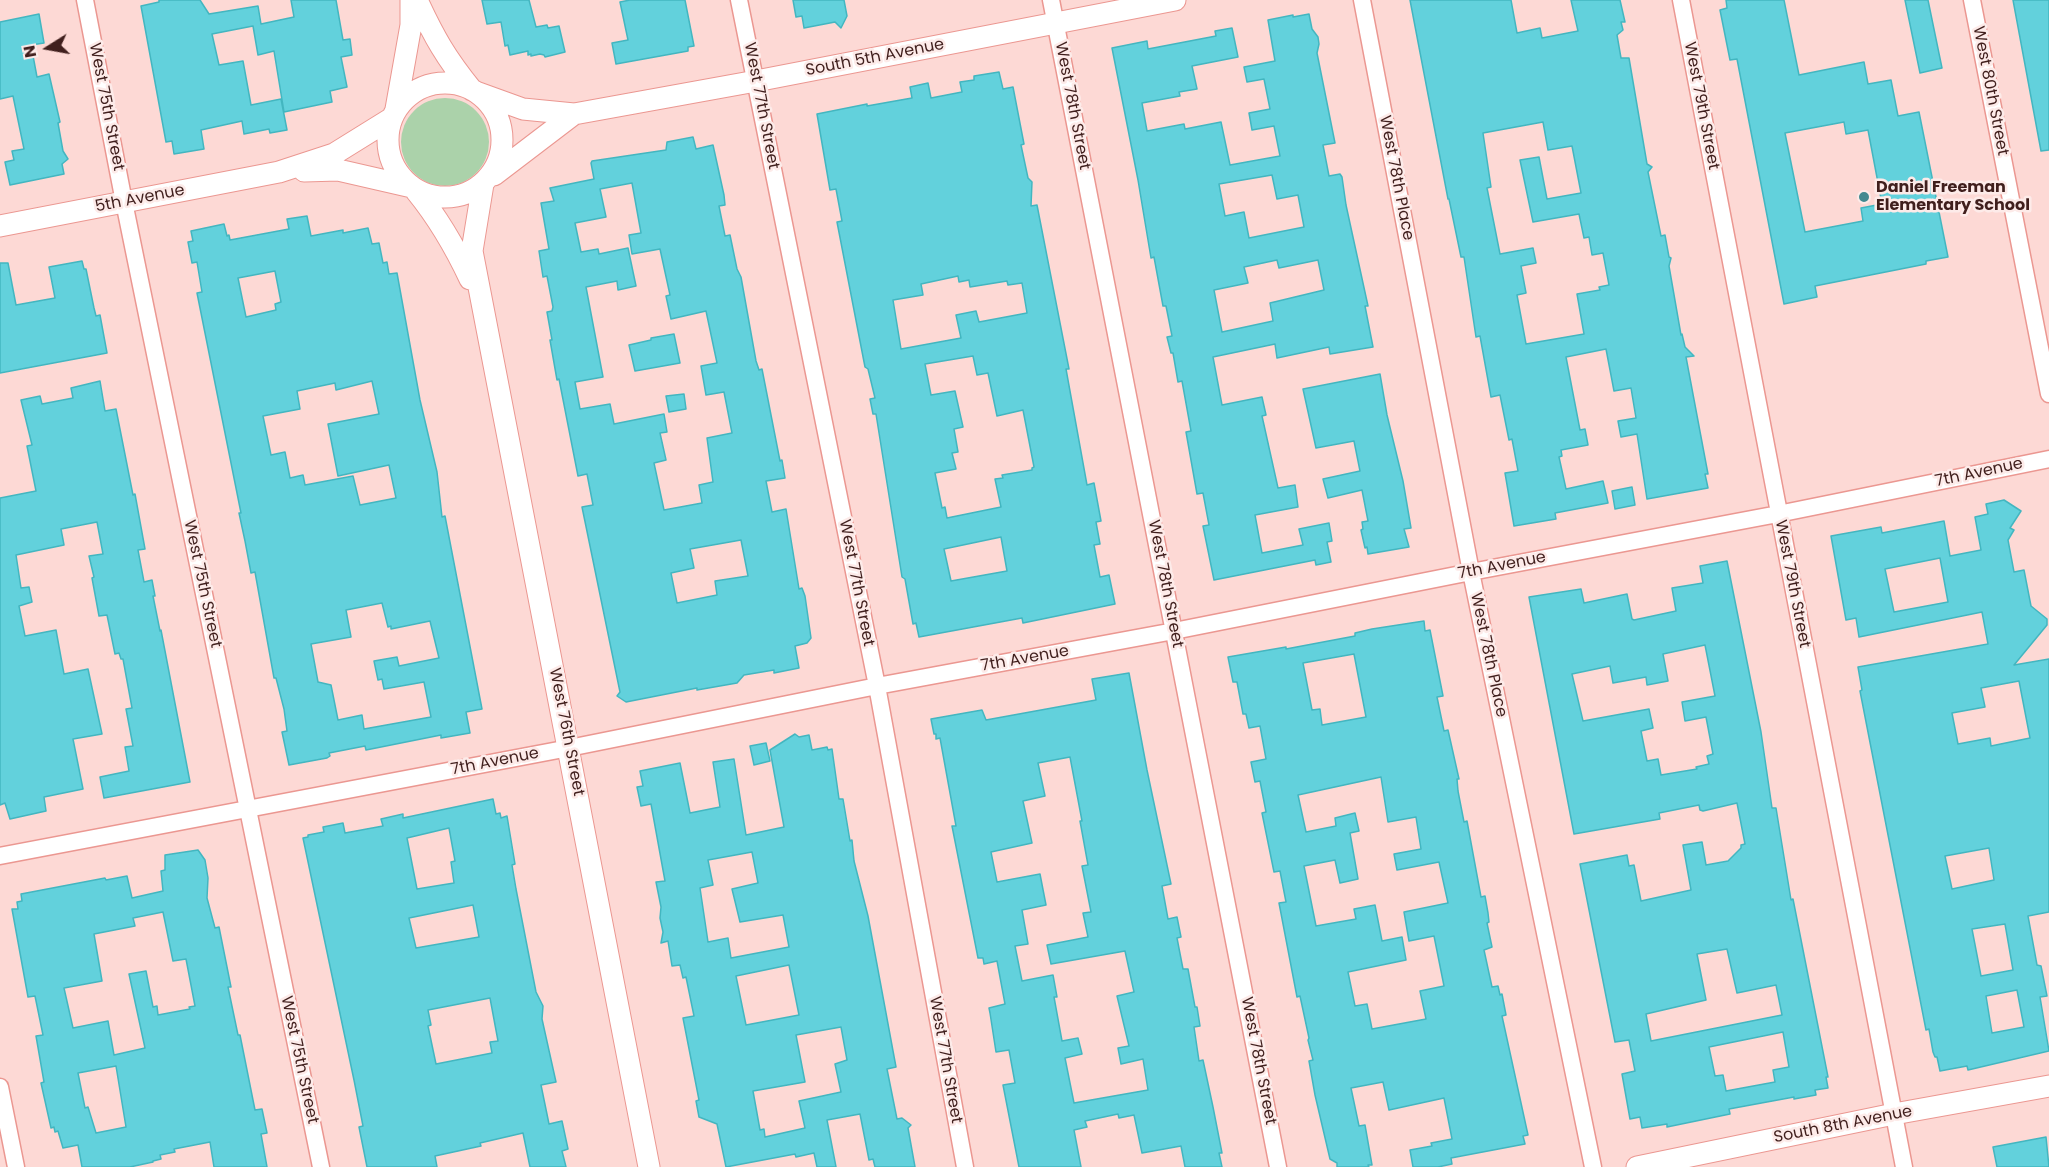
<!DOCTYPE html>
<html>
<head>
<meta charset="utf-8">
<style>
	body { margin:0 }
	#map { position:relative; width:2049px; height:1167px; overflow:hidden; background:#fdd9d5; font-family:Poppins,sans-serif }
	canvas { display:block }
	.north { position:absolute; left:18px; top:18px; width:60px; height:60px; -webkit-text-stroke:4px #fdebe9; paint-order:stroke; rotate:259deg; font-size:16px; font-weight:700; line-height:24px; text-align:center; color:#401f1d }
	.north::after { content:''; display:block; margin:auto; width:21px; height:27px; background:#401f1d; clip-path:polygon(50% 0,100% 100%,50% 72%,0 100%) }
</style>
</head>
<body>
<div id="map">
<canvas width="2049" height="1167"></canvas>
<div class="north">N</div>
</div>
<script>
const g = document.querySelector('canvas').getContext('2d');
g.lineJoin = 'round';
function fillPath(path, color) {
  g.fillStyle = color;
  g.fill(path, 'evenodd');
}
function trace(path, color, width, dash) {
  g.strokeStyle = color;
  g.lineWidth = width;
  g.lineCap = dash ? 'butt' : 'round';
  g.setLineDash(dash || []);
  g.stroke(path);
}
function write(font, color, halo, rows, align = 'center') {
  g.font = font + ' Poppins,sans-serif';
  g.lineWidth = 5;
  g.setLineDash([]);
  g.textBaseline = 'middle';
  g.strokeStyle = halo;
  g.fillStyle = color;
  for (const [text, x, y, turn = 0] of rows) {
    g.save();
    g.translate(x, y);
    g.rotate((+turn || 0) * Math.PI / 180);
    g.textAlign = isNaN(turn) ? turn : align;
    if (halo) g.strokeText(text, 0, 0);
    g.fillText(text, 0, 0);
    g.restore();
  }
}
fillPath(new Path2D(`
	M401 142a44 44 0 1 1 88 0a44 44 0 1 1-88 0Z`), '#abd2aa');
const building = new Path2D(`
	M159,0H200L209,14L258,6L261,24L294,17L291,0H336L343,40L350,39L352,55L341,57L347,87L330,91L332,102L284,112L274,51L258,55L253,26L212,34L219,65L243,61L251,105L281,99L287,130L270,133L269,129L244,134L242,121L201,130L204,149L174,154L172,141L166,142L141,6L159,2Z
	M482,0H529L536,27L547,25L548,28L559,26L565,52L545,57L544,55L540,54L531,56V54L528,55V51L510,55L508,45L505,46L501,22L487,24Z
	M630,0H685L694,46L688,47V51L616,64L612,43L628,40L620,2Z
	M793,0H844L847,16L841,28L835,22L804,28L802,16L796,17Z
	M1410,0H1511L1517,33L1540,28L1542,38L1578,31L1571,0H1620L1625,22H1621L1623,30L1617,35L1621,58H1629L1647,164L1652,167L1648,172L1661,236L1665,235L1669,257L1671,258L1669,266L1681,335L1682,334L1685,347L1694,356L1686,357L1708,474H1705L1708,488L1647,499L1637,434L1621,437L1618,421L1636,418L1631,388L1614,391L1606,349L1566,357L1580,430L1585,429L1588,445L1561,450L1562,456L1559,457L1566,489L1603,481L1608,503L1555,513L1556,519L1514,526L1505,473L1518,471L1512,439L1509,440L1500,395L1491,397L1480,336L1476,337L1464,257H1461L1449,199H1448ZM1543,122L1548,150L1572,146L1581,193L1547,199L1539,157L1520,160L1533,222L1579,214L1584,238L1589,237L1592,255L1603,253L1609,285L1599,287L1600,290L1577,294L1584,334L1526,344L1517,295L1526,293L1521,266L1536,263L1533,248L1500,254L1487,188L1491,187L1483,133Z
	M1726,0H1784L1799,75L1864,62L1868,84L1891,80L1898,116L1919,112L1948,257L1926,261V264L1815,286L1817,297L1784,304L1737,59L1730,60L1720,10L1727,8ZM1844,122L1846,134L1868,130L1882,204L1861,208L1863,221L1805,232L1785,133Z
	M1905,0H1928L1942,68L1920,73Z
	M2013,0H2049V150L2041,151Z
	M39,14L44,43L31,45L37,77L49,74L60,122L58,123L63,151L68,159L62,164L64,174L10,185L5,162L14,160L12,151L24,149L13,96L0,99V22Z
	M1309,14L1312,29L1318,37L1319,44L1317,53L1335,143L1323,145L1329,176L1340,174L1342,177L1346,205L1368,306H1365L1373,347L1330,354L1329,347L1277,358L1275,344L1213,357L1222,405L1262,397L1266,415L1262,416L1278,488L1295,485L1298,507L1255,515L1262,553L1303,545L1299,529L1329,523L1332,541L1327,542L1331,562L1316,565L1315,560L1214,580L1203,526L1209,525L1203,493L1197,494L1186,432L1191,431L1182,381L1178,382L1173,353H1171L1167,337L1172,336L1166,306H1163L1154,257L1151,258L1138,180L1112,48L1147,41L1148,49L1216,36L1215,31L1232,28L1238,57L1192,66L1197,89L1179,92L1180,96L1142,103L1147,131L1184,124L1185,129L1221,122L1230,165L1280,156L1274,126L1252,130L1249,113L1270,109L1264,79L1247,82L1244,67L1275,61L1268,20L1293,15V17ZM1272,175L1277,199L1298,195L1304,227L1249,238L1244,212L1225,216L1219,184ZM1277,260L1279,268L1318,260L1324,290L1270,303L1273,321L1222,332L1214,290L1248,283L1244,267Z
	M999,72L1003,89L1013,87L1024,144L1021,145L1028,178L1032,182L1031,206L1037,205L1069,369H1066L1087,485L1094,483L1101,521L1096,522L1100,544L1094,545L1100,577L1109,575L1115,604L1023,623L1022,618L919,637L916,623L913,624L905,579L902,577L876,414H873L870,399L875,398L868,369L865,367L837,222L842,221L836,189L830,190L817,114L867,104V106L912,98L910,87L928,83L931,98L962,92L960,82L974,80V76ZM958,276L959,282L969,280L970,287L1007,281L1008,285L1022,283L1027,313L979,322L976,311L956,315L961,338L901,349L893,300L923,295L921,284ZM973,356L977,375L988,373L997,416L1023,410L1034,467L1032,468V470L1002,475L1003,478L995,479L1001,507L947,518L945,507L942,508L935,473L956,469L952,453L958,452L954,429L963,427L955,391L931,395L925,364ZM1001,537L1007,571L951,581L944,549Z
	M693,137L696,149L713,145L724,195L725,205L719,206L725,236L730,235L737,269L741,277L756,361L759,370L762,369L780,461L782,460L785,478L766,481L772,512L786,509L799,589L802,588L805,596L811,638L807,643L795,646L799,668L774,673V670L744,675L737,683L697,690V688L626,702L617,696L620,692L582,507L593,505L587,474L578,476L559,379L557,380L550,340H552L547,312L552,311L553,307L547,276L543,277L539,251L549,249L541,203L554,201L550,188L594,179L591,163L592,161L666,150L667,142ZM632,183L641,233L629,235L632,254L660,249L670,295L666,296L671,319L706,311L717,363L701,366L706,395L724,392L732,433L707,438L713,482L699,485L702,503L664,510L654,463L666,460L660,433L667,432L664,414L614,424L610,404L580,409L575,382L603,377L586,287L617,281L618,290L636,286L628,248L599,254L598,249L581,252L575,223L606,217L600,189ZM741,540L748,576L715,581L717,595L677,603L671,573L694,568L690,549Z
	M307,216L311,236L343,230V233L368,228L372,244L379,243L383,263L387,262L389,274L397,273L420,400L437,472L442,517L445,516L482,709L466,712L470,733L441,738V735L366,750L365,746L329,753L330,756L327,758L289,765L282,732L287,731L284,709L276,678H274L255,572L251,573L245,541L239,513H241L197,293L202,292L197,262L192,263L188,242L193,241L191,231L224,224L227,236L229,235L230,240L289,229L287,219ZM275,271L281,302L275,304L276,310L246,317L238,278ZM372,381L379,414L328,424L338,476L389,465L396,498L360,505L353,476L305,485L303,475L290,478L285,452L271,455L263,416L300,409L297,391L335,383L336,390ZM382,603L388,627L391,626V629L430,621L439,658L399,666L397,657L374,661L378,680L382,679L384,689L424,682L431,717L364,729L362,715L338,720L331,685L318,682L311,644L351,637L346,610Z
	M82,261L84,269H86L94,308L96,316L100,315L107,353L0,373V263H8L16,305L55,298L49,267Z
	M674,334L680,363L635,371L629,345L651,340V338Z
	M1380,374L1387,415L1403,481L1411,528L1404,529L1409,547L1368,554L1367,547L1365,548L1361,530L1363,529L1362,522L1368,521L1362,490L1328,498L1323,479L1360,471L1354,441L1316,448L1303,389Z
	M100,381L105,411L116,409L133,495L135,494L145,549L138,550L144,582L152,580L155,596H153L160,631L161,630L190,782L104,798L100,777L129,771L125,747L133,746L126,709L132,708L123,659H121L119,653L115,654L107,615L99,616L92,578L94,577L89,556L103,554L97,522L61,529L64,545L16,555L21,588L29,587L32,602L19,606L25,636L56,630L64,674L88,669L102,734L73,739L83,789L44,797L46,811L10,819L5,803L0,805V498L36,491L27,446L32,445L21,400L40,396L42,404L73,398L71,388Z
	M684,394L686,409L669,412L666,396Z
	M1632,487L1635,505L1615,509L1612,491Z
	M2004,500L2021,511L2010,528L2014,530L2008,540L2014,572L2024,570L2031,606L2047,619V625L2014,665L2049,659V912L2028,916L2037,965L2041,966L2047,996L2040,997L2049,1051L1968,1070L1967,1066L1940,1071L1937,1057H1935L1933,1052L1929,1029L1926,1030L1860,691L1862,690L1858,667L1988,644L1982,612L1859,637L1856,618L1846,620L1831,536L1881,527L1882,533L1944,521L1950,556L1981,550L1975,517L1988,514L1986,504ZM1940,558L1948,602L1894,612L1885,569ZM2019,681L2030,738L1991,746L1990,738L1958,744L1952,713L1985,707L1981,688ZM1989,848L1994,880L1952,889L1945,856ZM2005,924L2013,970L1981,976L1972,929ZM2017,990L2024,1027L1992,1033L1986,996Z
	M1727,561L1761,732L1772,808H1776L1791,900L1793,899L1828,1077H1826L1828,1088L1815,1090L1816,1095L1794,1099V1097L1729,1109L1730,1114L1667,1127V1124L1642,1128L1640,1117L1630,1119L1622,1074L1635,1071L1629,1040L1615,1042L1580,864L1627,855L1629,866L1634,865L1641,901L1691,890L1683,845L1702,842L1706,865L1728,861L1741,848V845L1745,844L1737,803L1703,811L1700,810L1699,805L1659,813L1660,819L1574,834L1529,597L1581,589L1584,603L1627,594L1632,619L1634,620L1676,611L1672,588L1703,583L1700,566ZM1705,645L1715,696L1682,702L1685,721L1706,717L1713,754L1707,756L1709,764L1696,767L1697,769L1661,775L1658,759L1647,761L1641,731L1653,728L1649,709L1583,721L1572,674L1610,666L1613,683L1646,677L1647,685L1668,681L1663,654ZM1727,949L1737,993L1776,985L1782,1015L1651,1041L1646,1014L1706,1000L1697,954ZM1783,1032L1789,1067L1773,1070L1775,1082L1726,1091L1723,1075L1715,1076L1709,1047Z
	M1424,621L1425,631L1430,630L1443,696L1437,697L1444,731L1448,730L1459,779H1457L1458,791L1464,822L1467,821L1481,897L1485,896L1488,913L1489,922L1487,923L1492,947L1484,950L1492,987L1498,986L1500,995L1502,994L1506,1015L1502,1016L1528,1135L1523,1136L1525,1144L1451,1158L1452,1164L1438,1167H1413L1410,1150L1432,1146L1431,1143L1452,1139L1444,1098L1389,1110L1383,1082L1351,1088L1359,1126L1365,1125L1372,1165H1368L1369,1167H1337V1163L1330,1159L1315,1095L1309,1061L1313,1060L1308,1040L1309,1038L1300,996L1297,997L1279,903L1286,902L1280,871L1274,872L1262,813L1266,812L1260,781L1255,782L1251,762L1266,759L1260,726L1249,728L1246,714H1243L1237,682H1233L1228,657L1286,647V649L1355,636V633L1372,629ZM1354,654L1366,717L1322,725L1320,709L1312,710L1303,663ZM1381,777L1388,822L1416,817L1421,849L1394,854L1397,870L1439,862L1448,903L1404,912L1409,941L1434,936L1444,986L1420,991L1426,1019L1372,1029L1367,1004L1355,1006L1348,972L1406,960L1402,937L1382,941L1375,905L1354,909L1356,919L1316,926L1304,866L1335,860L1340,883L1358,879L1350,833L1359,831L1355,813L1335,818L1336,826L1306,832L1298,795Z
	M1129,673L1147,770L1171,884L1162,886L1168,919L1177,917L1181,937L1177,938L1183,969H1188L1195,1007H1197L1200,1026L1194,1027L1199,1061L1203,1060L1213,1107L1222,1153H1219L1222,1167H1185L1181,1146L1142,1153L1134,1115L1119,1118L1118,1114L1085,1121L1087,1127L1074,1130L1081,1167H1019L1003,1085L1015,1083L1009,1050L996,1052L990,1013L989,1008L1005,1004L997,961L984,964L983,958H978L952,826H956L940,738L936,739V734H934L931,719L982,710L986,720L1096,700L1092,679ZM1070,757L1082,821H1080L1088,865L1082,866L1091,912L1083,913L1088,937L1047,945L1051,964L1125,951L1134,992L1117,996L1129,1046L1118,1048L1121,1064L1143,1059L1148,1090L1074,1103L1065,1058L1082,1054L1078,1038L1062,1041L1054,997H1057L1053,975L1022,981L1015,946L1028,944L1022,910L1046,905L1040,874L997,882L991,852L1032,843L1023,801L1045,796L1038,763Z
	M795,734L799,737L809,735L812,750L827,747L828,750L832,749L839,799H843L850,841L852,840L854,861L868,916L896,1067L887,1069L897,1119L902,1118L911,1125L908,1128L915,1167H875L873,1159L869,1160L860,1114L827,1120L836,1167H817L814,1153L796,1157L795,1154L726,1167L717,1124L699,1117L696,1101L699,1100L683,1018L694,1016L686,977L683,978L680,965L672,966L668,941L661,943L663,932L660,918L661,907L656,882L665,881L651,804L641,806L637,787L643,786L640,771L680,763L690,813L720,807L713,762L734,759L746,835L784,827L770,750ZM752,852L758,883L732,889L740,922L783,915L789,947L731,958L728,938L708,942L700,888L713,885L708,860ZM789,965L799,1015L746,1025L736,976ZM841,1027L847,1060L835,1064L841,1092L799,1101L805,1128L765,1137L764,1129L760,1130L753,1091L805,1082L796,1035Z
	M766,743L770,761L754,765L750,746Z
	M493,799L496,814L500,813L501,818L507,816L515,864L512,865L516,889L536,992L543,1006L542,1019L556,1082L541,1085L549,1124L562,1121L568,1149L562,1151L566,1167H530L523,1133L480,1143L481,1146L435,1156L437,1167H367L359,1127L363,1126L354,1080L303,838L308,837V835L324,832L323,827L343,823L345,833L383,826L381,819L403,814V818ZM449,828L455,861L451,862L454,883L417,889L407,838ZM473,905L479,937L416,948L409,918ZM490,998L498,1041L490,1042L492,1053L436,1064L428,1026L431,1025L428,1010Z
	M198,850L205,860L208,878L207,898L215,928L219,927L231,987H228L238,1035H240L255,1110L262,1109L267,1133L261,1134L267,1167H214L210,1142L174,1149L175,1152L160,1155L161,1159L153,1161V1162L130,1167H82L78,1145L63,1148L58,1131L55,1132L54,1127L51,1128L41,1083L44,1082L36,1036L43,1035L35,996L28,997L12,909H18L17,902L22,901L21,894L105,878L106,880L127,876L132,898L163,891L161,871L165,870V855ZM163,912L173,961L186,959L195,1006L189,1007L190,1009L158,1015L157,1006L153,1007L146,971L129,974L145,1048L114,1055L108,1021L73,1028L64,988L102,981L94,934L135,926L133,918ZM116,1066L126,1127L96,1133L88,1107L85,1108L78,1073Z
	M2046,1137L2049,1167H1997L1993,1147Z`);
fillPath(building, '#62d1dc');
trace(building, '#43b6c0', 1.5);
const minor = new Path2D(`
	M85,0L124,202L321,1167
	M739,0L877,686L965,1167
	M1051,0L1278,1167
	M1362,0L1471,572L1593,1167
	M1681,0L1904,1167
	M1972,0L2049,394
	M0,856L569,748L877,686L1174,631L1471,572L1778,514L2049,459
	M0,1087L16,1167`);
const tertiary = new Path2D(`
	M417,0C434,37 446,58 472,90
	M388 140a57 57 0 1 1 114 0a57 57 0 1 1-114 0Z
	M476,92L523,109L574,114L756,81L1175,0
	M396,109L411,25V0
	M304,171L338,170L412,187
	M494,175L574,114
	M483,184L472,251L649,1167
	M416,191C438,218 455,247 470,279
	M0,226L279,172L334,154L392,118
	M1637,1167L1894,1114L2049,1086`);
trace(minor, '#eb9791', 19);
trace(tertiary, '#eb9791', 23);
trace(minor, '#fff', 16);
trace(tertiary, '#fff', 21);
for (const [x, y, r, color] of [
	[1864,197,6,"#428990"]
]) {
  const dot = new Path2D();
  dot.arc(x, y, r, 0, 2 * Math.PI);
  g.fillStyle = color;
  g.fill(dot);
  trace(dot, '#fdebe9', 2);
}
write('16px', '#401f1d', '#fdebe9', [
	["South 5th Avenue",875,58,-11],
	["West 80th Street",1990,91,79],
	["West 77th Street",761,106,79],
	["West 78th Street",1072,106,79],
	["West 79th Street",1701,106,79],
	["West 75th Street",106,107,79],
	["West 78th Place",1396,178,79],
	["5th Avenue",140,199,-11],
	["7th Avenue",1979,473,-12],
	["7th Avenue",1502,566,-11],
	["West 77th Street",856,583,79],
	["West 75th Street",202,584,78],
	["West 78th Street",1165,584,79],
	["West 79th Street",1792,584,79],
	["West 78th Place",1488,655,78],
	["7th Avenue",1025,659,-10],
	["West 76th Street",566,732,79],
	["7th Avenue",495,762,-11],
	["West 75th Street",299,1060,78],
	["West 77th Street",945,1060,80],
	["West 78th Street",1258,1061,79],
	["South 8th Avenue",1843,1125,-11]
]);
write('bold 16px', '#401f1d', '#fdebe9', [
	["Daniel Freeman",1876,188],
	["Elementary School",1876,206]
], 'left');
</script>
</body>
</html>
